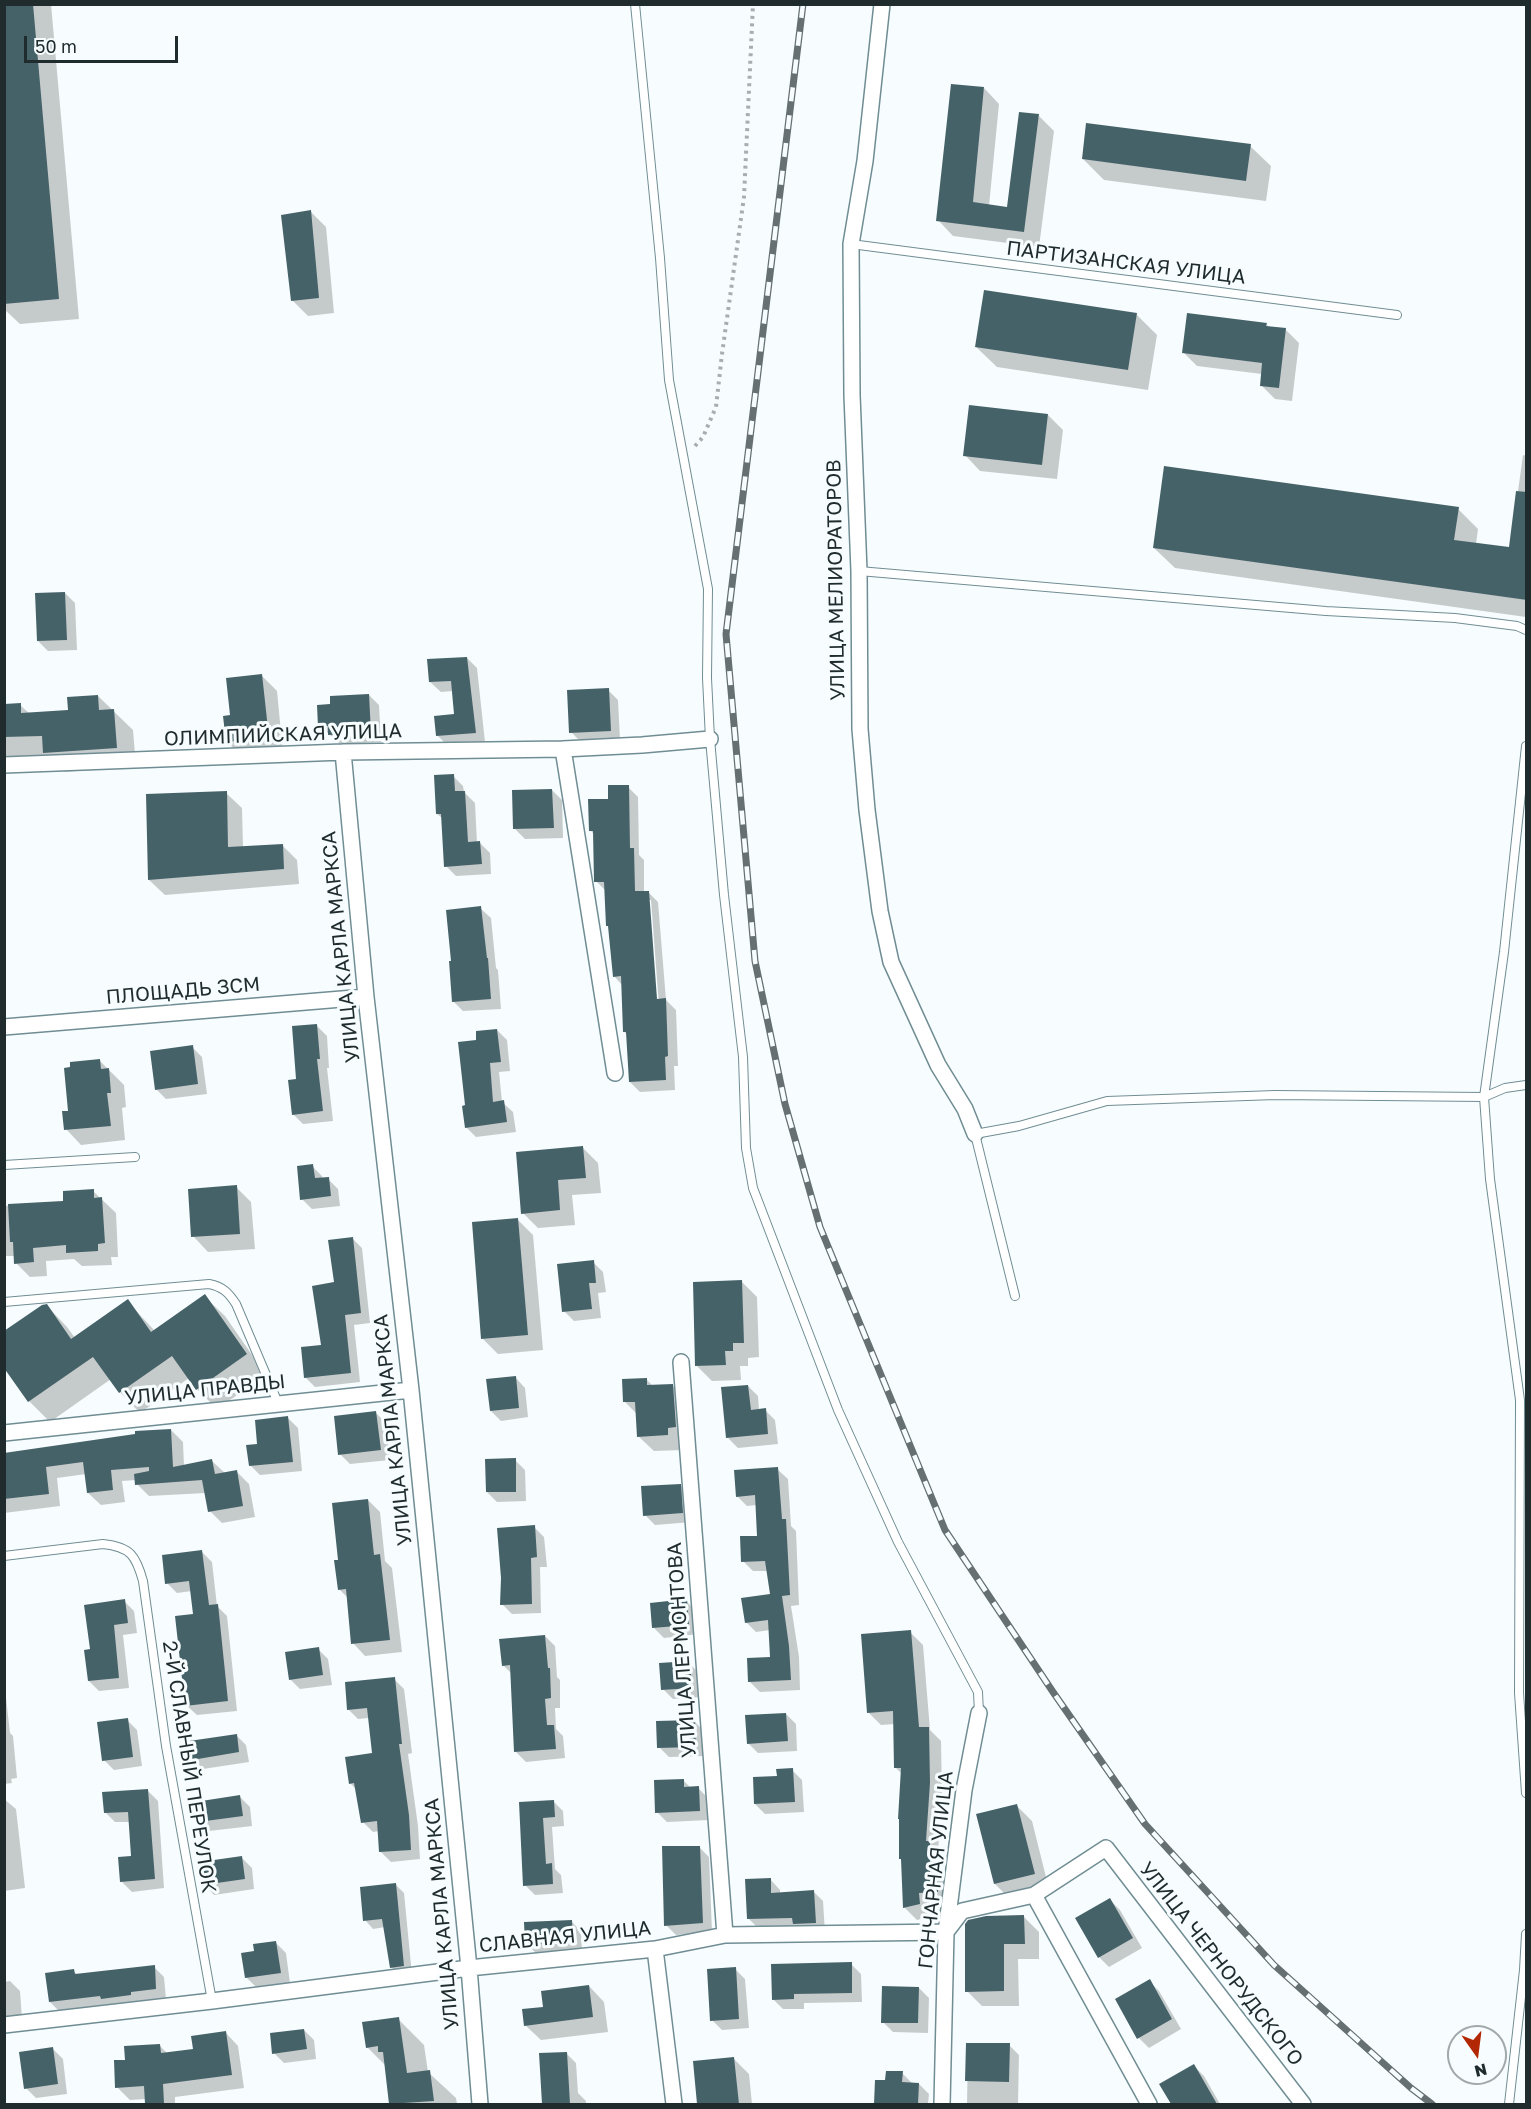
<!DOCTYPE html>
<html>
<head>
<meta charset="utf-8">
<style>
	body { margin:0 }
	#map { position:relative; width:1531px; height:2109px; overflow:hidden; background:#f7fdfe; font-family:"Golos Text",sans-serif }
	canvas { display:block }
	.frame { position:absolute; inset:0; border:6px solid #1f2b2d; pointer-events:none }
	.north { position:absolute; left:1447px; top:2025px; width:60px; height:60px; box-sizing:border-box; background:#f7fdfe; border:2px solid #a1a9aa; border-radius:50%; rotate:166deg; font-size:16px; font-weight:700; line-height:24px; text-align:center; color:#1f2b2d }
	.north::after { content:''; display:block; margin:auto; width:21px; height:27px; background:#b32804; clip-path:polygon(50% 0,100% 100%,50% 72%,0 100%) }
	.scale { position:absolute; left:24px; top:36px; width:154px; height:27px; box-sizing:border-box; border:3px solid #1f2b2d; border-top:0; padding-left:8px; font-size:18px; line-height:21px; white-space:nowrap; color:#1f2b2d; -webkit-text-stroke:4px #f7fdfe; paint-order:stroke }
</style>
</head>
<body>
<div id="map">
<canvas width="1531" height="2109"></canvas>
<div class="frame"></div>
<div class="north">N</div>
<div class="scale">50 m</div>
</div>
<script>
const g = document.querySelector('canvas').getContext('2d');
g.lineJoin = 'round';
function fillPath(path, color) {
  g.fillStyle = color;
  g.fill(path, 'evenodd');
}
function trace(path, color, width, dash) {
  g.strokeStyle = color;
  g.lineWidth = width;
  g.lineCap = dash ? 'butt' : 'round';
  g.setLineDash(dash || []);
  g.stroke(path);
}
function write(font, color, halo, rows, align = 'center') {
  g.font = font + ' "Golos Text",sans-serif';
  g.lineWidth = 6;
  g.setLineDash([]);
  g.textBaseline = 'middle';
  g.strokeStyle = halo;
  g.fillStyle = color;
  for (const [text, x, y, turn = 0] of rows) {
    g.save();
    g.translate(x, y);
    g.rotate((+turn || 0) * Math.PI / 180);
    g.textAlign = isNaN(turn) ? turn : align;
    if (halo) g.strokeText(text, 0, 0);
    g.fillText(text, 0, 0);
    g.restore();
  }
}
fillPath(new Path2D(`
	M4,4H51L79,319L20,324L4,309Z
	M984,88L999,104L989,206L1008,208L1039,116L1054,131L1039,247L953,236L938,220Z
	M1250,146L1271,166L1266,201L1104,180L1083,159Z
	M311,212L326,227L334,313L308,316L292,300Z
	M1136,314L1157,335L1148,390L997,367L976,347Z
	M1266,324L1270,328L1285,329L1299,343L1292,401L1275,399L1261,385L1262,374L1197,366L1184,353Z
	M1048,415L1063,430L1057,479L980,471L965,455Z
	M1523,455L1526,456V617L1175,568L1154,548L1458,509L1478,529L1476,544L1510,549Z
	M65,593L75,603L77,650L48,651L38,641Z
	M467,658L477,668L485,742L447,745L437,735L455,715L453,691L441,692L430,682Z
	M261,675L277,691L283,753L243,757L227,742L231,716Z
	M608,690L618,700L620,740L581,742L571,732Z
	M369,695L379,705L381,742L340,744L320,726L332,705Z
	M98,696L133,730L136,767L64,772L47,755L4,757V706L20,705L30,714L69,712Z
	M453,776L463,786L464,792L475,803L477,843H480L490,853L491,874L456,876L446,866L442,818L437,814Z
	M628,787L638,797L639,855L644,860V892H648L658,902L666,1000L676,1010L678,1066H674L675,1090L640,1092L630,1082L627,1035L624,1031L622,985L614,976L606,891L596,881L595,835L590,830L610,800ZM648,900H651L659,1006H656Z
	M552,790L562,800L563,838L525,839L515,829Z
	M226,793L242,808L243,848L282,845L297,860L299,884L165,895L149,880Z
	M480,908L491,918L496,968L498,970L501,1009L463,1011L453,1001V962Z
	M317,1026L327,1036L329,1068H327L333,1121L303,1124L293,1114L297,1080Z
	M497,1030L507,1040L510,1071L499,1072L502,1102L513,1112L516,1132L476,1137L466,1127V1107L478,1041Z
	M192,1047L202,1057L207,1094L166,1099L156,1089Z
	M100,1061L124,1085L126,1107L122,1108L125,1140L81,1145L66,1129L69,1112Z
	M583,1148L598,1163L601,1193L572,1195L575,1225L538,1228L523,1213Z
	M312,1166L322,1176L323,1179H328L338,1189L340,1206L312,1209L302,1199Z
	M236,1187L251,1202L255,1249L208,1252L193,1236Z
	M93,1191L116,1213L118,1257H111L112,1265L82,1266L74,1259L46,1261L47,1276L30,1277L16,1263L15,1256H4V1206L65,1202Z
	M518,1220L533,1235L543,1350L498,1354L483,1339Z
	M352,1238L362,1248L370,1323L354,1325L360,1382L315,1387L305,1377L322,1346L336,1284Z
	M593,1262L603,1272L606,1292L598,1293L601,1318L574,1321L564,1311Z
	M741,1281L757,1297L759,1357L748,1358V1366H740L741,1380L712,1381L697,1366Z
	M204,1296L225,1316L266,1375L217,1409L197,1389L189,1378L140,1413L120,1392L111,1379L50,1422L29,1401L4,1366L47,1306L67,1327L75,1338L127,1301L155,1331Z
	M515,1377L525,1388L528,1417L501,1421L491,1411Z
	M646,1379L653,1386L672,1385L688,1401L683,1450L654,1451L638,1436L637,1414L625,1402Z
	M748,1386L758,1396L759,1410H765L775,1420L778,1444L738,1448L728,1438Z
	M376,1413L386,1423L390,1460L350,1464L340,1454Z
	M288,1418L298,1428L302,1471L260,1475L250,1465L259,1445Z
	M171,1430L183,1442L184,1466L212,1461L225,1473L236,1471L249,1484L255,1517L222,1523L210,1511L206,1493L149,1496L137,1484L136,1480L122,1481L125,1502L101,1505L88,1493L86,1474L57,1478L60,1506L4,1513V1454Z
	M515,1460L525,1470L526,1501L497,1502L487,1492Z
	M777,1469L788,1479L791,1526L796,1531L799,1605L791,1606L799,1657L800,1690L760,1692L750,1682L771,1658L770,1630L756,1632L746,1622L771,1595L768,1571H753L743,1561L759,1537L757,1505L747,1506L737,1496Z
	M680,1485L690,1495L692,1522L655,1525L645,1515Z
	M368,1500L380,1512L385,1561L392,1568L402,1652L365,1656L353,1643L348,1598L340,1590V1561Z
	M534,1527L544,1537L547,1567H540L541,1613L512,1614L502,1604Z
	M202,1552L212,1562L217,1606L227,1616L237,1711L197,1715L186,1705L194,1615L192,1591L177,1593L167,1583Z
	M124,1601L134,1611L137,1633L123,1635L129,1688L99,1691L89,1681L92,1651Z
	M686,1601L696,1611L699,1634L664,1638L654,1628Z
	M910,1632L923,1645L930,1730L941,1741L942,1797L938,1852L942,1856V1880L950,1887V1904L931,1905L932,1916L917,1920L904,1907L903,1861L900,1858L902,1774L895,1767V1724L881,1725L869,1713Z
	M545,1636L555,1646L557,1677L560,1680V1708H555L556,1729L563,1736L565,1758L526,1762L516,1752L512,1674L503,1665Z
	M318,1649L328,1659L332,1685L300,1689L290,1679Z
	M689,1663L699,1673L701,1697L673,1699L663,1689Z
	M394,1679L404,1689L412,1753L408,1754L418,1826L420,1859L391,1862L381,1852L379,1831L373,1832L363,1822L357,1790L350,1783L374,1754L369,1718L358,1719L348,1709Z
	M4,1680L10,1733L13,1736L17,1778L11,1779L12,1783L4,1784Z
	M786,1714L796,1724L797,1751L758,1753L748,1743Z
	M127,1720L137,1730L142,1766L114,1770L104,1760Z
	M695,1722L705,1732V1756L669,1757L659,1747Z
	M236,1735L246,1745L249,1762L203,1769L193,1759Z
	M792,1770L802,1780L804,1812L765,1814L755,1804L778,1777Z
	M683,1780L691,1788H698L708,1798L709,1820L667,1822L657,1812Z
	M148,1791L158,1801L164,1888L132,1892L122,1882L133,1857L131,1822H115L105,1812Z
	M240,1797L250,1807L252,1826L209,1831L199,1821Z
	M4,1799L16,1809L25,1888L4,1891Z
	M553,1801L563,1811L564,1826L552,1827L555,1869L561,1875L563,1893L535,1895L525,1885L521,1803Z
	M1017,1806L1032,1821L1049,1889L1010,1899L995,1884Z
	M699,1847L709,1857L712,1932L676,1935L666,1925Z
	M242,1858L252,1868L254,1889L214,1895L204,1884Z
	M770,1879L780,1890V1894L813,1891L823,1901L825,1933L759,1929L749,1919Z
	M395,1884L404,1893L412,1975L401,1976L392,1968L385,1927L373,1929L365,1920Z
	M1110,1900L1120,1910L1142,1948L1109,1967L1099,1957Z
	M1024,1917L1039,1932V1959H1018L1019,2006H982L967,1991Z
	M571,1921L581,1931L582,1951L537,1954L527,1944Z
	M276,1943L286,1953L290,1983L256,1987L246,1977L256,1952Z
	M851,1964L861,1974L862,2002L804,2003V2009H783L773,1999Z
	M154,1967L164,1977L166,1999L140,2002V2005L60,2012L50,2002L73,1971L78,1975Z
	M735,1969L745,1979L749,2028L722,2030L712,2020Z
	M10,1981L20,1991L22,2019L4,2020V1982Z
	M1149,1981L1159,1991L1181,2029L1149,2048L1139,2038Z
	M589,1986L604,2002L608,2032L541,2040L525,2025L545,2008Z
	M919,1988L929,1998L928,2033L893,2032L883,2022Z
	M398,2019L424,2045L428,2072L456,2098L457,2104H390L386,2066L367,2047Z
	M304,2030L314,2040L316,2059L284,2063L274,2053Z
	M226,2033L238,2046L244,2088L175,2097V2104H148L146,2099L130,2100L117,2087L126,2061L159,2045L168,2054L195,2050Z
	M968,2044L1009,2045L1019,2055L1018,2104H967Z
	M53,2049L63,2059L67,2094L36,2098L26,2088Z
	M566,2053L576,2063L578,2093L586,2101V2104H544L542,2085Z
	M734,2059L749,2074L752,2104H699L695,2062Z
	M1194,2066L1204,2076L1220,2104H1173L1161,2085Z
	M902,2073L913,2084H919L929,2094L928,2104H876L877,2082H886Z`), '#0003');
fillPath(new Path2D(`
	M4,4H33L59,299L4,304Z
	M951,84L984,87L973,202L1007,207L1019,112L1039,114L1024,232L936,221Z
	M1086,123L1251,144L1246,181L1082,159Z
	M311,210L319,298L291,301L281,215Z
	M984,290L1137,313L1128,370L975,347Z
	M1187,313L1267,323L1266,326L1286,328L1279,388L1260,386L1262,363L1182,353Z
	M969,405L1048,414L1042,465L963,456Z
	M1164,466L1459,507L1454,540L1509,547L1516,491L1527,492V600L1153,548Z
	M65,592L67,640L37,641L35,593Z
	M467,657L476,733L436,736L434,716L454,714L451,681L429,682L427,659Z
	M262,674L269,738L226,742L223,716L230,715L226,678Z
	M609,688L611,731L569,733L567,690Z
	M369,694L371,733L328,735V726L318,727L317,705L330,704V696Z
	M98,695L99,710L114,709L117,748L43,753L42,736L4,737V704L21,703V713L68,710L67,697Z
	M454,774L455,791H465L468,842L480,841L482,864L444,867L441,814H436L434,775Z
	M608,785H629L630,848H634L635,891H649L657,999L666,998L668,1056L665,1057L666,1080L629,1082L626,1032H623L621,976L613,977L608,926H606L604,882H594L593,831H589L588,799H608Z
	M552,789L554,828L513,829L512,790Z
	M227,791L228,847L283,844L284,869L148,880L146,794Z
	M481,906L487,958H488L491,999L452,1002L449,961H451L446,910Z
	M317,1024L320,1059H317L323,1111L292,1115L288,1080L296,1079L292,1026Z
	M497,1029L501,1062L490,1063L493,1102L504,1100L507,1122L465,1128L462,1106L465,1105L458,1042L476,1040V1031Z
	M193,1045L198,1084L155,1090L150,1051Z
	M100,1059L101,1069L109,1068L111,1093H107L111,1126L64,1130L62,1111H68L64,1068L70,1067V1062Z
	M583,1146L586,1178L558,1180L560,1210L521,1214L516,1152Z
	M313,1164L315,1178L329,1177L331,1196L300,1200L297,1166Z
	M237,1185L240,1234L191,1237L188,1189Z
	M94,1189V1198L102,1197L105,1243L98,1244V1251L66,1253V1245L33,1248L34,1262L14,1264L13,1242H10L8,1204L63,1201V1191Z
	M518,1218L528,1335L481,1339L472,1222Z
	M353,1237L361,1313L345,1315L351,1373L304,1378L301,1347L321,1345L312,1286L334,1282L328,1240Z
	M594,1260L596,1283H589L592,1309L562,1312L557,1264Z
	M742,1280L744,1343H733V1351H725L726,1365L695,1366L693,1282Z
	M205,1294L247,1354L196,1390L172,1356L119,1393L93,1357L28,1402L4,1368V1331L42,1305L47,1304L71,1339L128,1299L151,1332Z
	M516,1376L519,1408L490,1411L486,1379Z
	M647,1378V1385L673,1384L676,1427L668,1428V1435L637,1437L635,1402H623L622,1379Z
	M748,1385L751,1410L766,1408L768,1434L726,1438L721,1387Z
	M376,1411L381,1450L338,1455L334,1416Z
	M288,1416L293,1462L249,1466L246,1445L257,1444L255,1420Z
	M171,1429L173,1467L212,1459L215,1474L237,1470L243,1506L208,1512L202,1480L135,1485L134,1474L149,1471V1467L111,1470L113,1490L87,1493L83,1462L46,1467L49,1494L4,1499V1453L135,1434V1431Z
	M516,1458V1492H486L485,1459Z
	M778,1467L782,1519H786L790,1595L782,1596L789,1646L791,1680L748,1682L747,1658L770,1657L768,1620L745,1623L741,1598L770,1594L765,1561L741,1562L740,1536H757L755,1495L736,1497L734,1470Z
	M681,1484L683,1513L643,1516L641,1486Z
	M368,1499L374,1555L380,1554L390,1640L351,1644L346,1589L338,1590L334,1560H338L332,1503Z
	M535,1525L537,1557L531,1558L532,1604L500,1605L501,1578L497,1528Z
	M202,1550L209,1605L218,1604L228,1701L185,1706L175,1616L193,1614L189,1581L165,1584L162,1555Z
	M125,1599L128,1623L114,1625L119,1678L88,1681L84,1650L90,1649L84,1605Z
	M687,1599L689,1625L652,1628L650,1603Z
	M911,1630L919,1727H929L930,1783L926,1841H930V1873H938V1892L919,1893L920,1904L903,1908L901,1859H899V1819H898L901,1768H894L893,1711L867,1713L861,1634Z
	M545,1635L548,1668H550L551,1698L545,1699L547,1725H554L556,1749L514,1752L510,1665L502,1666L499,1639Z
	M319,1647L323,1675L289,1680L285,1652Z
	M690,1661L692,1688L661,1690L659,1663Z
	M395,1677L402,1744H399L409,1815L411,1850L379,1852L377,1821L361,1823L354,1783L349,1784L345,1757L372,1753L367,1708L347,1710L345,1682Z
	M786,1713L788,1741L747,1744L745,1715Z
	M128,1718L133,1757L102,1761L97,1722Z
	M695,1720L696,1747L657,1748L656,1721Z
	M237,1734L239,1752L192,1760L189,1741Z
	M793,1768L795,1802L754,1804L753,1777L777,1776L776,1769Z
	M684,1779V1787L699,1786L700,1811L655,1813L654,1780Z
	M148,1789L155,1879L120,1882L118,1857L131,1856L128,1812L104,1813L102,1792Z
	M240,1795L243,1816L198,1822L195,1802Z
	M554,1800L555,1817L543,1818L546,1864L552,1863L553,1884L523,1886L519,1802Z
	M1017,1804L1035,1874L994,1884L976,1814Z
	M662,1846H700L703,1923L664,1926Z
	M242,1856L245,1879L203,1885L200,1862Z
	M771,1878V1893L814,1890L816,1923L793,1924L792,1918L747,1919L745,1879Z
	M396,1883L404,1966L390,1968L382,1919L363,1921L360,1887Z
	M1110,1898L1133,1938L1098,1958L1075,1918Z
	M1024,1915L1025,1944H1004V1991L965,1992V1924L968,1920L986,1916Z
	M572,1920L573,1942L525,1944L524,1922Z
	M276,1941L281,1973L245,1978L241,1953L254,1951L253,1944Z
	M852,1962V1993L794,1994V1999L772,2000L771,1964Z
	M155,1965L156,1989L131,1992V1995L101,1999L100,1996L49,2002L45,1973L74,1969L75,1974Z
	M736,1967L739,2019L710,2021L707,1969Z
	M1150,1979L1172,2019L1137,2039L1115,1999Z
	M589,1985L593,2017L524,2026L522,2009L543,2007L541,1991Z
	M882,1986L919,1987L918,2023H881Z
	M399,2017L407,2073L430,2070L434,2101L389,2104L383,2052H378V2046L366,2048L362,2022Z
	M304,2029L307,2049L272,2054L270,2033Z
	M226,2031L232,2075L163,2084L164,2103L145,2104L144,2086L115,2088L114,2060H125L124,2046L160,2044L161,2053L193,2049L191,2036Z
	M966,2043H1010L1009,2082L965,2081Z
	M53,2047L58,2084L24,2089L19,2052Z
	M567,2052L570,2104H542L539,2053Z
	M734,2057L739,2104H697L693,2061Z
	M1194,2064L1217,2104H1171L1159,2084Z
	M886,2071H903L902,2082L919,2083L918,2104H874L875,2080H885Z`), '#466269');
const lane = new Path2D(`
	M635,4L660,258L669,380L708,589L707,678L710,739L724,895L743,1057L746,1148L753,1188L838,1410L898,1542L978,1692L979,1713
	M851,244L1397,315
	M859,571L1326,611L1455,618L1517,626L1526,630
	M1526,746L1504,952L1484,1097L1490,1179L1520,1400L1519,1693L1526,1793
	M4,1165L135,1157
	M1015,1296L975,1134L1019,1126L1107,1101L1275,1095L1484,1097L1505,1088L1526,1085
	M4,1302L209,1284C223,1287 228,1292 236,1304L278,1403
	M4,1556L103,1544C131,1547 136,1556 143,1581L166,1746L212,2001
	M1509,2104L1524,1970L1526,1934`);
const street = new Path2D(`
	M882,4L865,161L851,244L852,395L859,571L860,729L867,810L880,911L891,962L938,1065L965,1109L975,1134
	M563,749L615,1073
	M343,752L366,997L411,1390L469,1968L480,2104
	M4,765L343,752L563,749L642,745L710,739
	M4,1027L366,997
	M681,1362L725,1935
	M4,1433L411,1390
	M1034,1895L1149,2104
	M655,1949L674,2104
	M4,2025L212,2001L469,1968L655,1949L725,1935L946,1932L962,1911L1034,1895L1106,1848L1303,2104
	M942,2104L946,1932L964,1790L979,1713`);
trace(lane, '#708d94', 10);
trace(street, '#708d94', 18);
trace(new Path2D(`
	M695,446L703,437L716,407L722,354L744,197L753,4`), '#a6aeaf', 4, [3, 4.5]);
trace(lane, '#fff', 8);
trace(street, '#fff', 15);
const rail = new Path2D(`
	M803,4L726,634L755,961L785,1104L820,1227L945,1530L1053,1692L1145,1824L1274,1965L1411,2088L1432,2104`);
trace(rail, '#667072', 7);
trace(rail, '#f7fdfe', 4.5, [14]);
write('20px', '#1f2b2d', '#f7fdfe', [
	["ПАРТИЗАНСКАЯ УЛИЦА",1126,263,7],
	["УЛИЦА МЕЛИОРАТОРОВ",836,580,-91],
	["ОЛИМПИЙСКАЯ УЛИЦА",283,735,-2],
	["УЛИЦА КАРЛА МАРКСА",341,947,-96],
	["ПЛОЩАДЬ ЗСМ",183,991,-5],
	["УЛИЦА ПРАВДЫ",205,1390,-6],
	["УЛИЦА КАРЛА МАРКСА",393,1430,-96],
	["УЛИЦА ЛЕРМОНТОВА",682,1650,-94],
	["2-Й СЛАВНЫЙ ПЕРЕУЛОК",189,1767,81],
	["ГОНЧАРНАЯ УЛИЦА",936,1870,-84],
	["УЛИЦА КАРЛА МАРКСА",442,1914,-95],
	["СЛАВНАЯ УЛИЦА",565,1937,-6],
	["УЛИЦА ЧЕРНОРУДСКОГО",1221,1964,52]
]);
</script>
</body>
</html>
